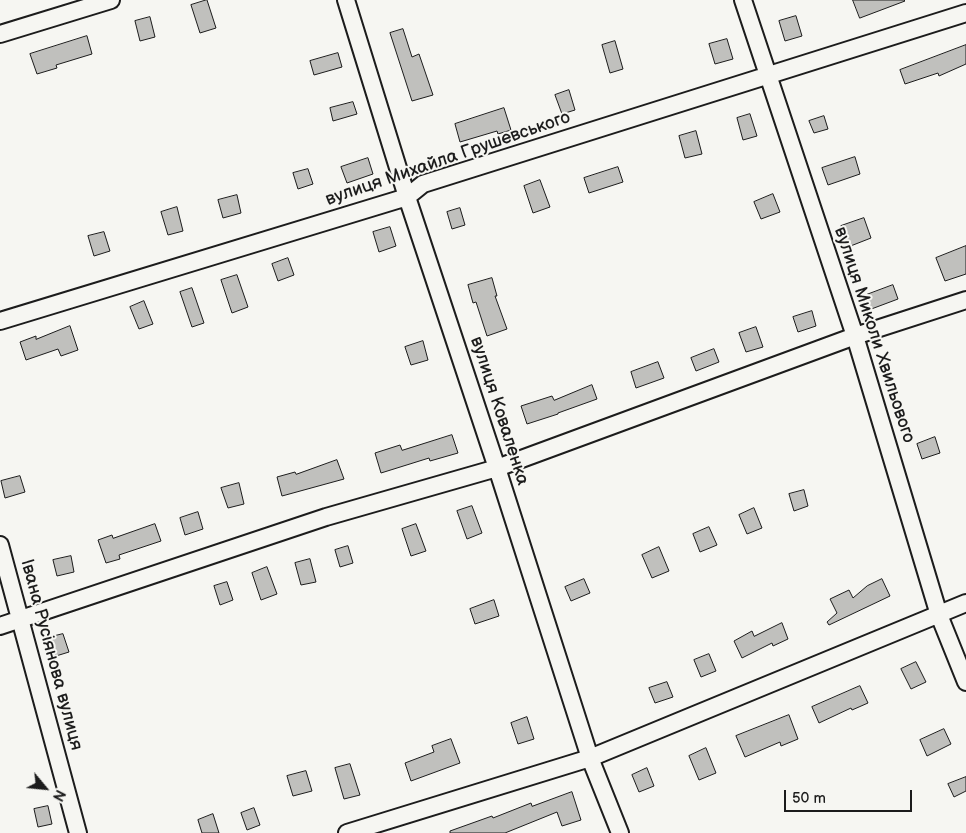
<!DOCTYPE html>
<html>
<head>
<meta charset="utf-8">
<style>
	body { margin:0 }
	#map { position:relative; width:966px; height:833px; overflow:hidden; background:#f6f6f2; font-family:"Balsamiq Sans",sans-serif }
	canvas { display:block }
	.north { position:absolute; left:20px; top:763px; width:50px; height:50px; -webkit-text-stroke:4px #f6f6f2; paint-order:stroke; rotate:118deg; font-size:14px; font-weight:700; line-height:20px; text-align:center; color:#1c1c1c }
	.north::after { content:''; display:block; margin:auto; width:18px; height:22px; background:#1c1c1c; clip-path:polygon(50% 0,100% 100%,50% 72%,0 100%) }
	.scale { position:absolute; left:784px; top:790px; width:128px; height:22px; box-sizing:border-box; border:2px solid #1c1c1c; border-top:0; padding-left:6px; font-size:15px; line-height:18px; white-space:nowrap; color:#1c1c1c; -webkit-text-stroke:4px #f6f6f2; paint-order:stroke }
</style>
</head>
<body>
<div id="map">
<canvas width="966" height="833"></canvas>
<div class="north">N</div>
<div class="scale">50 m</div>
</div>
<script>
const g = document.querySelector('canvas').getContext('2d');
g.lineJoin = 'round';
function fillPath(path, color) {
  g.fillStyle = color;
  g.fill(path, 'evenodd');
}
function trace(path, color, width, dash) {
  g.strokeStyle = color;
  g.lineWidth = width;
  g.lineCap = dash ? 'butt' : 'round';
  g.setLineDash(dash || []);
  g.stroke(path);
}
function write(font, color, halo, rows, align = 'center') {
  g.font = font + ' "Balsamiq Sans",sans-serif';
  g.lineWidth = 4;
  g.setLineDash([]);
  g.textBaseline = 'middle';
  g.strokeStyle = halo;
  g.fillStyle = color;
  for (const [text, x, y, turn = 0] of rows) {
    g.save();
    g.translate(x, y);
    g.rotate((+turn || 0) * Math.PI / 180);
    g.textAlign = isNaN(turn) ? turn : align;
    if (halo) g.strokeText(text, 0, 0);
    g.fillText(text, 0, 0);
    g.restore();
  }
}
const building = new Path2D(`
	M207,0L216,28L200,33L191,5Z
	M853,0H904L905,1L860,18Z
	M796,16L802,36L785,41L779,21Z
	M150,17L155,37L140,41L135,21Z
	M403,29L412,57L419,54L433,95L412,101L390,33Z
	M87,36L92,54L56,65L57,68L37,74L30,54Z
	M727,39L733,59L715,64L709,44Z
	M615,41L623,69L610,73L602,45Z
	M966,45V64L939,76L938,73L905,84L900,70Z
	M338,53L342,67L314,75L310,61Z
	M569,90L575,110L562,114L555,95Z
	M353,102L357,114L333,121L330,108Z
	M504,108L511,130L498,134L497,131L460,142L455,124Z
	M750,114L757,136L743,140L737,118Z
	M824,116L828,129L814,133L809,121Z
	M696,131L702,154L685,158L679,136Z
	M855,157L860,174L828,185L822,168Z
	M368,158L373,174L347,183L341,167Z
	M618,167L623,182L589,193L584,178Z
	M308,169L313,184L298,189L293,173Z
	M540,180L550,207L533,213L524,186Z
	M773,194L780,212L761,219L754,202Z
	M237,195L241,213L223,218L218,200Z
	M177,207L183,231L168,235L161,212Z
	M460,208L465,225L452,229L447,212Z
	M864,218L871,238L848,247L841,226Z
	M390,227L396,246L379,252L373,232Z
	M104,232L110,251L94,256L88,236Z
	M966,246V274L945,281L936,258Z
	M288,258L294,275L278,281L272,264Z
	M237,275L248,307L232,313L221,280Z
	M492,278L497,296H495L507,329L487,336L476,302L473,303L468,285Z
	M893,285L898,299L866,311L861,297Z
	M192,288L204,323L192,327L180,292Z
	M144,301L153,324L139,329L130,307Z
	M812,311L816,326L798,332L793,317Z
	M70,326L78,350L61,356L58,349L26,360L20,342L36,336V339Z
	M756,327L763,347L746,352L739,333Z
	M423,341L428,360L411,365L405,347Z
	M714,349L719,362L696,371L691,358Z
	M658,362L664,378L636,388L631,372Z
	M592,385L597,399L558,413V414L527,424L521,406L552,396L554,400Z
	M452,435L458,453L430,461L429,458L381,473L375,453L400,445L402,450Z
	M935,437L940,453L922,459L917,444Z
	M337,460L344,479L282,496L277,477L295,472L296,474Z
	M20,476L25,492L5,498L1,481Z
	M239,483L244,504L228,508L221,488Z
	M804,490L808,506L794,511L789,494Z
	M472,506L482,533L467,539L457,511Z
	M754,508L762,528L747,534L739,515Z
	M198,512L203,529L185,535L180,518Z
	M155,524L161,541L119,555L120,559L106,563L98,540L112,535L113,538Z
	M416,524L426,551L411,556L402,529Z
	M709,527L717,545L700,552L693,534Z
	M348,546L353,563L340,567L335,550Z
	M659,547L669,571L652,578L642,555Z
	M71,556L74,572L57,576L53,560Z
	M310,559L316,582L301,585L295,563Z
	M267,567L277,594L261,600L252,573Z
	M584,579L590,593L571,601L565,587Z
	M882,579L890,596L829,625L827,622L837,613L830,599L849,590L853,598L867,586Z
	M227,582L233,600L220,605L214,586Z
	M494,600L499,616L475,624L470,609Z
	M782,623L788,639L773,646L772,643L742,658L734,641L752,631L754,636Z
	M63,634L69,652L56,656L51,637Z
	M709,654L716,671L701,677L694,660Z
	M916,662L926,682L911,689L901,669Z
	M667,682L673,697L655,703L649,688Z
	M860,686L868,703L852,710L851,708L819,723L812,707Z
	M789,715L798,739L781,746L780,742L745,757L736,736Z
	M527,717L534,739L518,744L511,723Z
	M944,729L951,744L927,756L920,740Z
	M451,739L460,763L411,781L405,763L434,752L432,746Z
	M706,748L716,773L699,780L689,756Z
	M350,764L360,795L344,799L335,768Z
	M647,768L654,786L639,792L632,775Z
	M306,771L312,791L293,796L287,776Z
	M966,777V791L954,797L948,784Z
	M572,792L581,820L562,826L557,812L505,833H450V831L492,816L493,818L531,803L532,806Z
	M48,806L52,824L38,827L34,809Z
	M254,808L260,825L247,830L241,813Z
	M213,814L219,833H202L198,820Z`);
fillPath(building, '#c0c0bd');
trace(building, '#1c1c1c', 1);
const street = new Path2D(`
	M346,0L407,197L497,468L590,758L620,833
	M743,0L855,336L939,615L966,682
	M0,34L111,0
	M0,321L407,197L423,184L966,13
	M0,545L78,833
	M0,626L326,517L497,468L855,336L966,300
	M347,833L590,758L966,603`);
trace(street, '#1c1c1c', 20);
trace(street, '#f6f6f2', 16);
write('18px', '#1c1c1c', '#f6f6f2', [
	["вулиця Михайла Грушевського",448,159,-19],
	["вулиця Миколи Хвильового",874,335,72],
	["вулиця Коваленка",499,411,72],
	["Івана Русіянова вулиця",51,655,75]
]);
</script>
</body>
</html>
